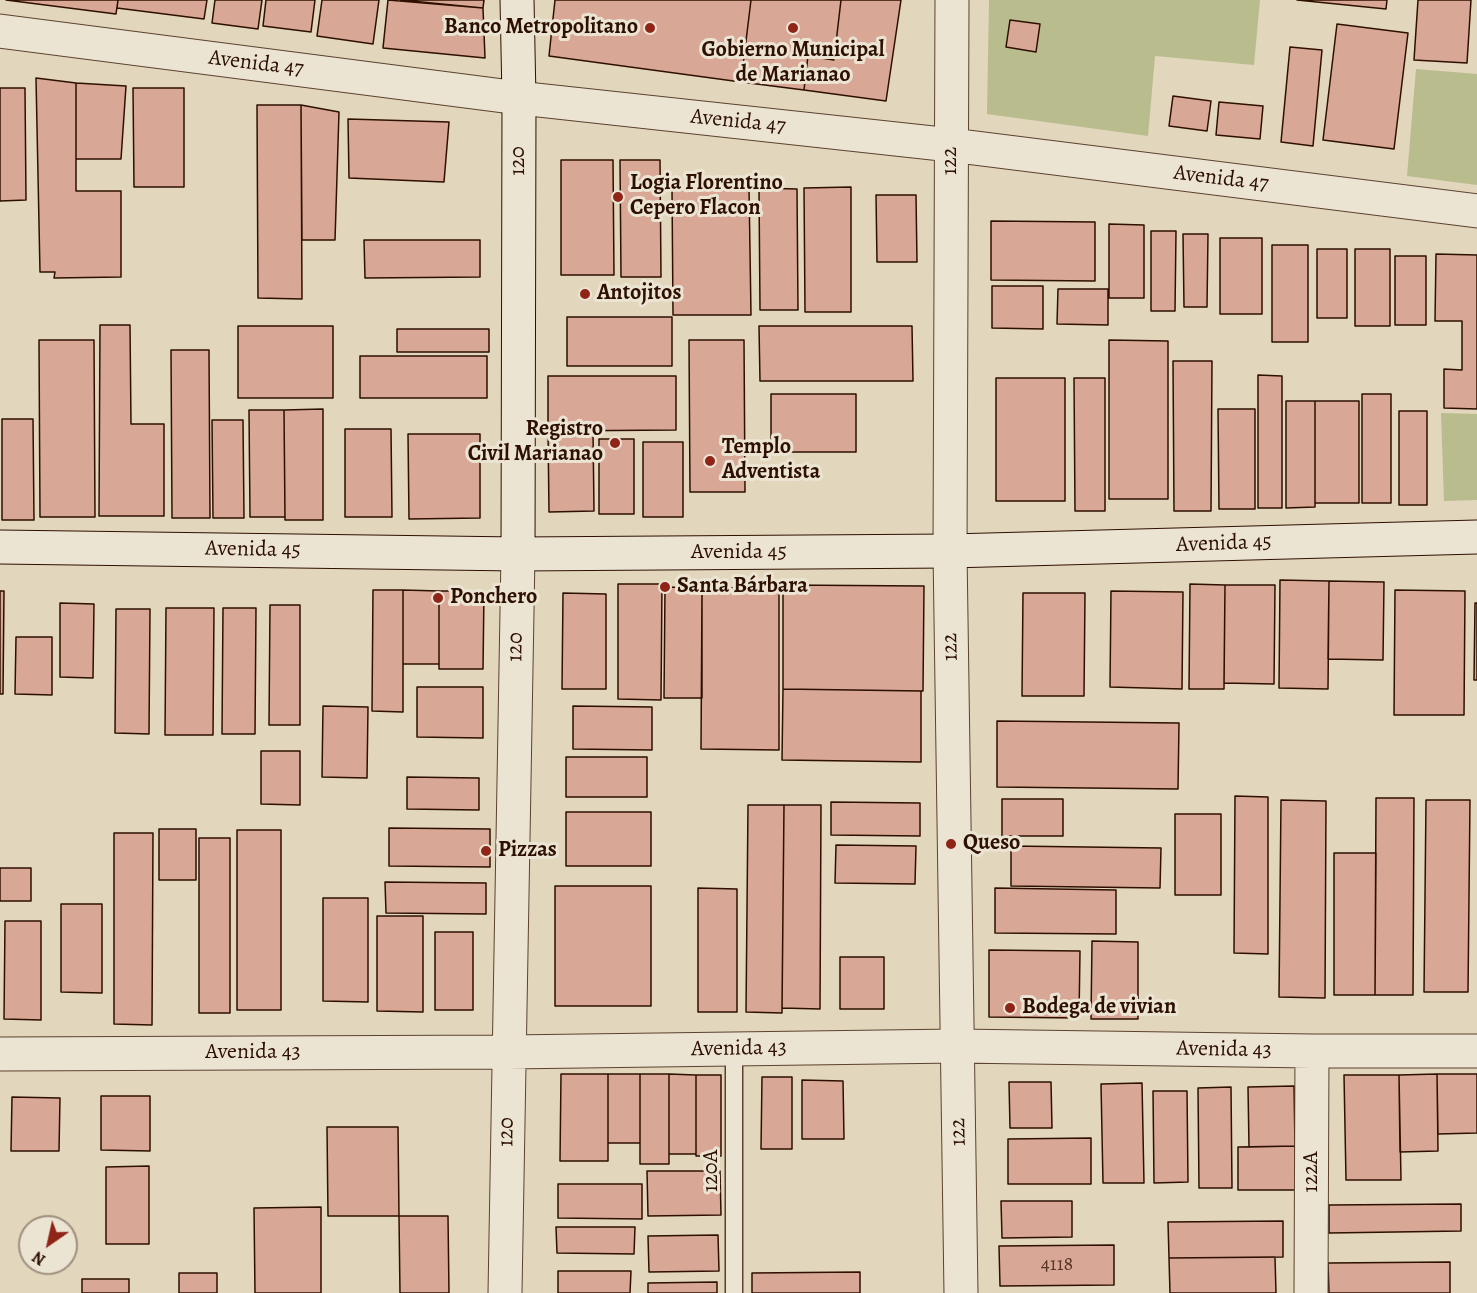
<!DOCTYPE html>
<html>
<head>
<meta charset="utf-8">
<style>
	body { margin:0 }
	#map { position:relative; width:1477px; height:1293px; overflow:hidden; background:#e2d6bc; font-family:Alegreya,serif }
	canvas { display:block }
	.north { position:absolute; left:18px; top:1215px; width:60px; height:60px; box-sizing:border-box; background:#ece4d3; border:2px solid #a08f7f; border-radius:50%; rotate:214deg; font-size:16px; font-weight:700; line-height:24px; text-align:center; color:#2e1000 }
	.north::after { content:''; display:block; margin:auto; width:21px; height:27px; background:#8f2418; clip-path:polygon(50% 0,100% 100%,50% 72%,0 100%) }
</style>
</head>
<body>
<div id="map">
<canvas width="1477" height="1293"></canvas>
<div class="north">N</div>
</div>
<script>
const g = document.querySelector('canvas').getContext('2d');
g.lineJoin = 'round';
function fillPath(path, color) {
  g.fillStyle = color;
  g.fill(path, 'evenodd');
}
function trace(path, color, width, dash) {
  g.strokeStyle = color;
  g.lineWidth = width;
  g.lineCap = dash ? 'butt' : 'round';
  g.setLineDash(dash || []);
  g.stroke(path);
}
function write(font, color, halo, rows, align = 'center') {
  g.font = font + ' Alegreya,serif';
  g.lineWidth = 6;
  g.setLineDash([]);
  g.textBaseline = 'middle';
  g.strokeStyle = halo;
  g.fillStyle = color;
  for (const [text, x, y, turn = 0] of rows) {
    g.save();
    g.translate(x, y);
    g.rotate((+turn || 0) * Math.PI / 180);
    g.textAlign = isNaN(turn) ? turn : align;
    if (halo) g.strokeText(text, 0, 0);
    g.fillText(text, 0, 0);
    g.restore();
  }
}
fillPath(new Path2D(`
	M989,0H1260L1254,65L1155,56L1148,136L987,114Z
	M1416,69L1477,74V185L1407,176Z
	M1441,413L1477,414V500L1444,501Z`), '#b9bc8d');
const building = new Path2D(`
	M6,0H118L116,14Z
	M118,0H207L204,19L117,8Z
	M215,0H262L258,29L212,23Z
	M266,0H315L311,32L263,26Z
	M322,0H379L373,44L317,36Z
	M388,0L483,8L485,58L383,48Z
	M401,0H484L483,8Z
	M555,0H751L741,82L549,56Z
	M751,0H841L834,60L808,56L804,90L741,82Z
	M841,0H901L886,101L804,90L808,56L834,60Z
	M1297,0H1387L1386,9Z
	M1418,0H1471L1467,63L1414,60Z
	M1010,20L1040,24L1036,52L1006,47Z
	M1337,24L1408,33L1394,149L1323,140Z
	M1290,47L1322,50L1313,146L1281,142Z
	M36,78L76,83V191H121V277L54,278L55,272H40Z
	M76,83L126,86L121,159H76Z
	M0,88H25L26,200L0,201Z
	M133,88H184V187H134Z
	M1173,96L1211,101L1207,131L1169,126Z
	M1219,102L1263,106L1260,139L1216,135Z
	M257,105H301L302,299L258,298Z
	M301,105L339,112L335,240H302Z
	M348,119L449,122L444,182L349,178Z
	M561,160H613L614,275H561Z
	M620,160H660L661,277H621Z
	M749,187L751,315H673L672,188Z
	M851,187V312H805L804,188Z
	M759,188L797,189L798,310H760Z
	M876,195H916L917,262H877Z
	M991,221L1095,222V281L991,280Z
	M1109,224L1144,225V298H1109Z
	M1151,231H1176L1175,311H1151Z
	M1183,234H1208L1207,307H1184Z
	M1220,238H1262V314H1220Z
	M364,240H480V277L365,278Z
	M1272,245H1308V342H1272Z
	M1317,249H1347V318H1317Z
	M1355,249H1390V326H1355Z
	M1436,254L1477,255V409L1444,408V369L1462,370V321H1435Z
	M1395,256H1426V325H1395Z
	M992,286H1043V329L992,328Z
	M1058,289H1108V325L1057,324Z
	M567,317H672V366H567Z
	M100,325H130L131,424H164V516H99Z
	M238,326H333V398H238Z
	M759,326H912L913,381H760Z
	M397,329H489V352H397Z
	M39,340H94L95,517H40Z
	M689,340H744L745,492H690Z
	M1109,340L1168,341V499H1109Z
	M171,350H209L210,518H172Z
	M360,356H487V398H360Z
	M1173,361H1212L1211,511H1174Z
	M1258,375L1282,376V508H1258Z
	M548,376H676V430L548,431Z
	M996,378H1065V501H996Z
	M1074,378H1105V511H1075Z
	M771,394H856V452H771Z
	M1362,394H1391V503H1362Z
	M1286,401H1315V507L1286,508Z
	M1315,401H1359V503H1315Z
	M323,409V520H285L284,410Z
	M1218,409H1255V509H1219Z
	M249,410H284L285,517H250Z
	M1399,411H1427V505H1399Z
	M2,419H33L34,520H2Z
	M212,420H243L244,518H213Z
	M345,429H391L392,517H345Z
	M548,431H593L594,511L549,512Z
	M408,434H480V518L409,519Z
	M599,439H634V514H599Z
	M643,442H683V517H643Z
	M1280,580L1329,581L1328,689L1279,688Z
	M1329,581L1384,582L1383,660L1328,659Z
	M618,584H662L661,700L618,699Z
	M1190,584L1225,585L1224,689H1189Z
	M783,585L924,586L923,691L783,689Z
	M1225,585H1275L1274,684L1224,683Z
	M665,587L702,588V698H664Z
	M702,588H779V750L701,749Z
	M373,590H403V712L372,711Z
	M403,590L439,591V664H403Z
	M1395,590L1465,591L1464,715H1394Z
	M0,591H4L3,694H0Z
	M439,591H484L483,669H439Z
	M1111,591L1183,592L1182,689L1110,687Z
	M563,593L606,594V689H562Z
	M1023,593H1085L1084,696H1022Z
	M60,603L94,604L93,678L60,677Z
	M1475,603H1477V680H1474Z
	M270,605H300V725H269Z
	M166,608H214L213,735H165Z
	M223,608H256L255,734H222Z
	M116,609H150L149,734L115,733Z
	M16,637H52V695L15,694Z
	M417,687H483V738L417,737Z
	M783,689L921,691V762L782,760Z
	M323,706L368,707L367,778L322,777Z
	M573,706L652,707V750L573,749Z
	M997,721L1179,723L1178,789L997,787Z
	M261,751H300V805L261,804Z
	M566,757H647V797H566Z
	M407,777L479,778V810L407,809Z
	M1235,796L1268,797V954L1234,953Z
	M1376,798H1414L1413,995H1375Z
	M1002,799H1063V836H1002Z
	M1281,800L1326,801L1325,998L1279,997Z
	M1426,800H1470L1468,992H1424Z
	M831,802L920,803V836L831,835Z
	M748,805H784L782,1013L746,1012Z
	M784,805H821L820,1009L782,1008Z
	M566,812H651V866H566Z
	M1175,814H1221V895H1175Z
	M389,828L490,829V867L389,866Z
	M159,829H196V880H159Z
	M237,830H281V1010H237Z
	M114,833H153L152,1025L114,1024Z
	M199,838H230V1013H199Z
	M836,845L916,846L915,884L835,883Z
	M1011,846L1161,848L1160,888L1011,886Z
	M1334,853H1376L1375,995H1334Z
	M0,868H31V901H0Z
	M385,882L486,883V914L386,913Z
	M555,886H651V1006H555Z
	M698,888L737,889V1012H698Z
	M995,888L1116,890V934L995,933Z
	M323,898H368V1002L323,1001Z
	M61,904H102V993L61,992Z
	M377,916H423V1012L377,1011Z
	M5,921H41V1020L4,1019Z
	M435,932H473V1010H435Z
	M1092,941L1138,942V1019H1091Z
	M989,950L1080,951L1079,1018L989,1017Z
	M840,957H884V1009H840Z
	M561,1074H608V1161H560Z
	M608,1074H640V1143H608Z
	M640,1074H669V1164H640Z
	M669,1074L696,1075V1154H669Z
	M1437,1074L1438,1151L1400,1152L1399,1075Z
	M1437,1074H1477V1133L1438,1134Z
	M696,1075H721V1156H696Z
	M1344,1075H1399L1401,1180H1346Z
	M762,1077H792V1149H761Z
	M802,1080L843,1081L844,1139H802Z
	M1009,1082H1051L1052,1128H1010Z
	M1142,1083L1144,1183H1103L1101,1084Z
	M1294,1086L1295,1146L1249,1147L1248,1087Z
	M1231,1087L1232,1188H1199L1198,1088Z
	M1153,1091H1187L1188,1182L1154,1183Z
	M101,1096H150V1151L101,1150Z
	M12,1097L60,1098L59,1151H11Z
	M327,1127H398L399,1216H328Z
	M1091,1138V1184H1008V1139Z
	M1295,1146L1296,1190H1238V1147Z
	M149,1166V1244H106V1167Z
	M647,1171H720L721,1215L648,1216Z
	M558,1184H642V1219L558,1218Z
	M1001,1201H1072V1237L1002,1238Z
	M1461,1204V1231L1329,1233V1205Z
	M321,1207V1293H255L254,1208Z
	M399,1216H448L449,1293H400Z
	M1283,1221V1257L1169,1258L1168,1222Z
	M556,1227H635L634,1254L557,1253Z
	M718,1235L719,1271L649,1272L648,1236Z
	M1114,1245V1285L1000,1286L999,1246Z
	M1275,1257L1276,1293H1170L1169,1258Z
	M1450,1262V1293H1329L1328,1263Z
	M558,1271H631L630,1293H558Z
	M860,1272V1293H752V1273Z
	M179,1273H217V1293H179Z
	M82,1279H129V1293H82Z
	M717,1282V1293H648V1283Z`);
fillPath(building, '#d9a796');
trace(building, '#2e1000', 1.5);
const lane = new Path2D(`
	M734,1293V1050`);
const street = new Path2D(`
	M952,0L950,551L961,1293
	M0,31L519,98L951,145L1477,211
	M0,1054L508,1052L957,1046L1312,1051H1477
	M505,1293L518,554
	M1311,1293L1312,1051`);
const secondary = new Path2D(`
	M517,0L519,98L518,554
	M0,547L518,554L950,551L1477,537`);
trace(lane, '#5b422f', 19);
trace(street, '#5b422f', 35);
trace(secondary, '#2e1000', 35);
trace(lane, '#ece4d3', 16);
trace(street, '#ece4d3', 33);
trace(secondary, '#ece4d3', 33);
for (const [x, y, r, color] of [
	[650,28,6,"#8f2418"],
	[793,28,6,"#8f2418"],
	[618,197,6,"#8f2418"],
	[585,294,6,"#8f2418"],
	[615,443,6,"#8f2418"],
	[710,461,6,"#8f2418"],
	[665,587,6,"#8f2418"],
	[438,598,6,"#8f2418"],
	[951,844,6,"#8f2418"],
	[486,851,6,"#8f2418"],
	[1010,1008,6,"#8f2418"]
]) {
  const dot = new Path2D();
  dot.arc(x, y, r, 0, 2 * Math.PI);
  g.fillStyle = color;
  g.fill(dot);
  trace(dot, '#ece4d3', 2);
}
write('20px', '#593626', null, [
	["4118",1057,1265]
]);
write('bold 22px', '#2e1000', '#ece4d3', [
	["Banco Metropolitano",638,28,"right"],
	["Gobierno Municipal",793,51,"center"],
	["de Marianao",793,76,"center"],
	["Logia Florentino",630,184],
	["Cepero Flacon",630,209],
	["Antojitos",597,294],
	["Registro",603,430,"right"],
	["Civil Marianao",603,455,"right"],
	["Templo",722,448],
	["Adventista",722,473],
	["Santa Bárbara",677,587],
	["Ponchero",450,598],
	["Queso",963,844],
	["Pizzas",498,851],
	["Bodega de vivian",1022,1008]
], 'left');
write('22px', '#2e1000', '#ece4d3', [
	["Avenida 47",256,64,7],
	["Avenida 47",738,122,6],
	["120",519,161,-90],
	["122",951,161,-90],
	["Avenida 47",1221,179,7],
	["Avenida 45",1224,544,-2],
	["Avenida 45",253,550,1],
	["Avenida 45",739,553],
	["120",516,647,-89],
	["122",951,647,-91],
	["Avenida 43",739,1049,-1],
	["Avenida 43",1224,1050,1],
	["Avenida 43",253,1053],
	["120",507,1132,-89],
	["122",959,1132,-91],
	["120A",712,1171,-90],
	["122A",1312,1172,-90]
]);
</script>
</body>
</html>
